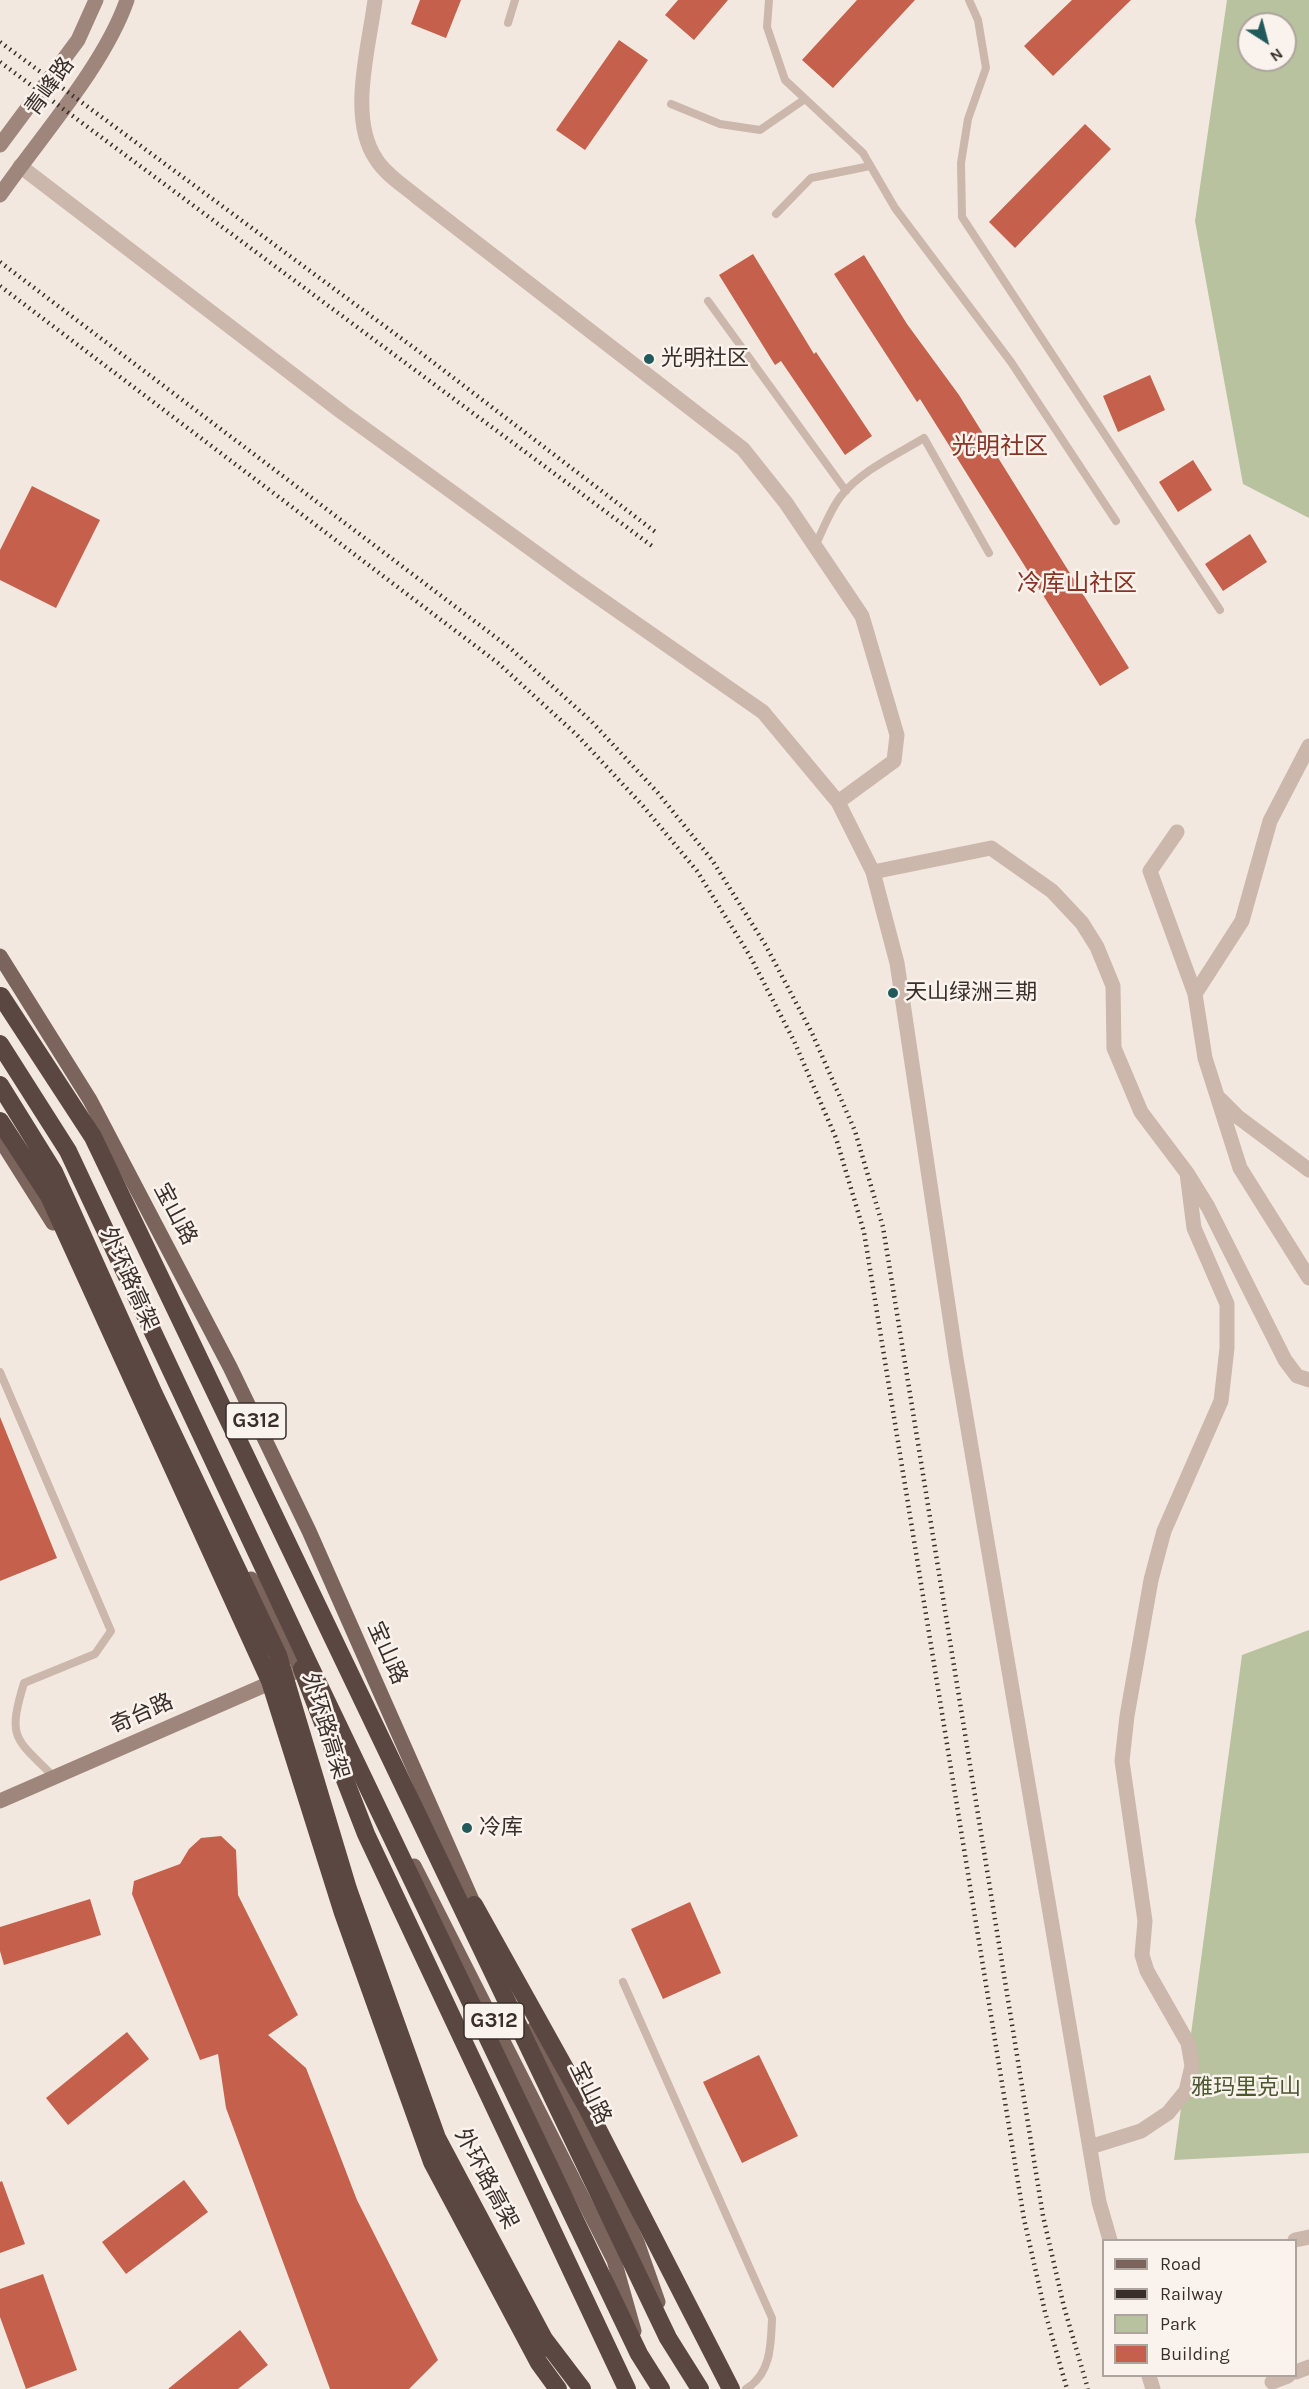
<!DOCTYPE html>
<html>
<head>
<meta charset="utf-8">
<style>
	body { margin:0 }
	#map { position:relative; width:1309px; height:2389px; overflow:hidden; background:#f3e8df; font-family:Karla,sans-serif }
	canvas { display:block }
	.legend { position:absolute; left:1102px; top:2239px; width:195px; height:138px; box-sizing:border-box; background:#faf2ec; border:2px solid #ada49e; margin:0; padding:8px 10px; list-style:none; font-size:18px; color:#392e2a }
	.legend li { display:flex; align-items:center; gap:12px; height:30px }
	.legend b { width:30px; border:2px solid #ada49e }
	.north { position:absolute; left:1237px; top:12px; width:60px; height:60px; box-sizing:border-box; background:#faf2ec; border:2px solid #ada49e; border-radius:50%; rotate:144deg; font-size:16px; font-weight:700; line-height:24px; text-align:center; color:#392e2a }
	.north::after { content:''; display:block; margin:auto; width:21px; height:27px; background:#205a5a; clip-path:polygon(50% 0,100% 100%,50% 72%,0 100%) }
</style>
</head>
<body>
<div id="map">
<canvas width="1309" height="2389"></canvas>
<ul class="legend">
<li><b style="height:8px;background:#7a645b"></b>Road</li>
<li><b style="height:8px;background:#392e2a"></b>Railway</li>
<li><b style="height:16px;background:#b9c29f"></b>Park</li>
<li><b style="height:16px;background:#c4604b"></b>Building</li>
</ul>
<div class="north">N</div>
</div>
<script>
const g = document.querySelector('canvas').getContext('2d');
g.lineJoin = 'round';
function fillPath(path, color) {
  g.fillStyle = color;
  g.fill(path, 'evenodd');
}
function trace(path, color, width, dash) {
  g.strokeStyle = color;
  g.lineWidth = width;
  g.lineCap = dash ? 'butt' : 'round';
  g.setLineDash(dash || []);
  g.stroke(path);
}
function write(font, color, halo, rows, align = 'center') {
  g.font = font + ' Karla,"Noto Sans SC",sans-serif';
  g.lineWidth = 5;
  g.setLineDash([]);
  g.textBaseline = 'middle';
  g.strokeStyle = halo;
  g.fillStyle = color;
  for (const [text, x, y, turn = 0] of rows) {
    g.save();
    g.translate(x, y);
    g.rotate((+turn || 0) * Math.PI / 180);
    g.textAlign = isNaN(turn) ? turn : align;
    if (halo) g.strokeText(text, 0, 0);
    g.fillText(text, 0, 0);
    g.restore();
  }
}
fillPath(new Path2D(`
	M1227,0H1309V518L1243,484L1195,221ZM1249,24H1285V60H1249Z
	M1309,1630V2153L1174,2160L1242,1655Z`), '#b9c29f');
fillPath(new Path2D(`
	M420,0H461L446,38L411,24Z
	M678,0H728L694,40L665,15Z
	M857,0H915L833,88L802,60Z
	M1072,0H1131L1053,76L1024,46Z
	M619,40L648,60L585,150L556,130Z
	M1085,124L1111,149L1015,248L989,222Z
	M753,254L814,354L816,352L872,436L845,455L781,361L775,365L719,275Z
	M864,255L907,324L959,395L1129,668L1100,686L920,399L917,402L834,274Z
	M1150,375L1165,410L1118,432L1103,396Z
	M1193,460L1212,490L1178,512L1159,482Z
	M32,486L100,520L56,608L0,580V550Z
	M1250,534L1267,562L1223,591L1205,564Z
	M0,1417L57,1558L0,1581Z
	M221,1836L236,1850L238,1895L298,2015L268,2035L306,2068L357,2200L438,2360L409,2389H330L226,2108L218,2054L200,2060L132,1894L134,1881L180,1864L189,1849L201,1838Z
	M90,1899L101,1935L4,1965L0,1951V1927Z
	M690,1902L721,1973L663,1999L631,1929Z
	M127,2032L149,2059L68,2125L46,2098Z
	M759,2055L798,2136L742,2163L703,2082Z
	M184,2180L208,2212L126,2274L102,2242Z
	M2,2181L25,2244L0,2253V2182Z
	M43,2274L77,2370L26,2389L0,2317V2289Z
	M240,2330L268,2365L238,2389H168Z`), '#c4604b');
trace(new Path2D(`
	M769,0L767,27L785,80L863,153L895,208L1011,362L1116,521
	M969,0L978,20L986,68L968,119L961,163L962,217L1220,610
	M508,23L515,0
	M671,104L720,124L760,130L805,99
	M776,214L811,178L870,166
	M708,301L846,491
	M815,546C823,530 830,510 841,496C862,470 896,455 924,438L989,553
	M0,1372L111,1631L95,1654L24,1683C7,1739 15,1738 54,1777
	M623,1982L772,2318C771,2345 771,2374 746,2389`), '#cbb7ab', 8);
trace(new Path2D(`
	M375,0C369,47 348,118 376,159C385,174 404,186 417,197L743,449L786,503L862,616L897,735L894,761L838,802
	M20,166L343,413L575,581L763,712L838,802L873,872L897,963L956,1358L1099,2202L1110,2240
	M1177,832L1150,871L1195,994L1205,1058L1240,1168L1309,1278
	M873,872L991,848L1052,891L1082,923L1097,947L1113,986L1114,1048L1141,1112L1187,1173L1208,1207L1285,1360L1297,1376L1309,1380
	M1195,994L1242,921L1270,821L1309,746
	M1220,1099L1238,1117L1309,1170
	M1090,2147L1141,2131L1168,2113L1186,2091L1192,2066L1188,2043L1147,1971L1142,1955L1145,1921L1122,1761L1127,1716L1151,1580L1164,1531L1221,1401L1227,1348V1304L1194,1228L1187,1173
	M1295,2240L1309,2237
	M1296,2372L1309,2367
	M1149,2376L1153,2389
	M1272,2382L1288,2376`), '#cbb7ab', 15);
trace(new Path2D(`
	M0,145L78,40L96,0
	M0,195C41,136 104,66 127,0
	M0,1801L302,1669`), '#9f867c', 15);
trace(new Path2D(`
	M0,956L90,1100L230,1367L309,1531L479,1916
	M0,1139L53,1223
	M251,1579L307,1679
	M414,1866L614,2260L634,2331
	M534,2029L637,2242L658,2302`), '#7a645b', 15);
trace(new Path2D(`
	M302,1669L366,1834L627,2389
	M474,1905L586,2106L731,2389`), '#5a4741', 18);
trace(new Path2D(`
	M0,42L417,350L658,534
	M0,62L652,546
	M0,262L510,648L591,721L658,793L712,860L766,946L812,1033L855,1131L883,1227L1043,2216L1064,2307L1088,2389
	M0,286L498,663L577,735L643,806L697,871L750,956L794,1041L836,1138L864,1232L1024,2219L1045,2312L1067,2389`), '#392e2a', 4.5, [1.5, 4.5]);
trace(new Path2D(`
	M1,996L93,1137L668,2338L700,2389
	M0,1044L68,1151L306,1658L639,2354L661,2389
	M0,1085L54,1172L153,1392L278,1655L348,1889L437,2138L544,2339L582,2389
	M0,1121L49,1196L270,1681L343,1913L432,2162L539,2363L558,2389`), '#5a4741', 18);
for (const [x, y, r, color] of [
	[649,359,6,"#205a5a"],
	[893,993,6,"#205a5a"],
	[467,1828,6,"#205a5a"]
]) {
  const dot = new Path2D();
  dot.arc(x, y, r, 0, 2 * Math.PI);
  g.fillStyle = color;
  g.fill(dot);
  trace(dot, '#faf2ec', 2);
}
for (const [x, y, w] of [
	[256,1421,60],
	[494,2021,60]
]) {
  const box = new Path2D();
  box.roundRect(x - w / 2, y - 18, w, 36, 4.5);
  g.fillStyle = '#faf2ec';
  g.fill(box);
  trace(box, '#392e2a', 1.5);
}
write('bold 21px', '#392e2a', null, [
	["G312",256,1421],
	["G312",494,2021]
]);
write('22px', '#392e2a', '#faf2ec', [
	["青峰路",50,87,-54],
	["宝山路",175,1214,62],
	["外环路高架",129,1279,66],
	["宝山路",387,1653,66],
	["奇台路",142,1714,-24],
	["外环路高架",325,1726,73],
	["宝山路",590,2093,64],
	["外环路高架",486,2179,62]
]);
write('22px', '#392e2a', '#faf2ec', [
	["光明社区",661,359],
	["天山绿洲三期",905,993],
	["冷库",479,1828]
], 'left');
write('22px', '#4b572e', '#faf2ec', [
	["雅玛里克山",1246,2088]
]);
write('24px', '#873424', '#faf2ec', [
	["光明社区",1000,447],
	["冷库山社区",1077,584]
]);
</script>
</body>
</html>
